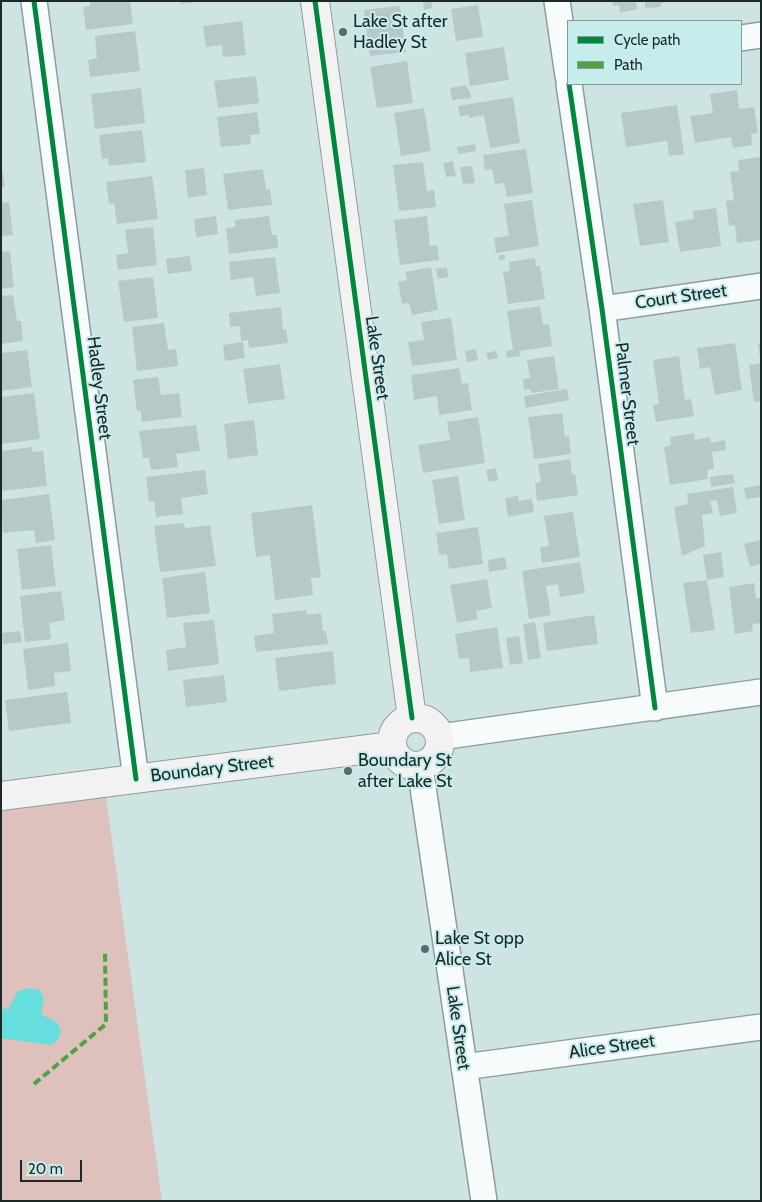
<!DOCTYPE html>
<html>
<head>
<meta charset="utf-8">
<style>
	body { margin:0 }
	#map { position:relative; width:762px; height:1202px; overflow:hidden; background:#cee4e3; font-family:Cabin,sans-serif }
	canvas { display:block }
	.frame { position:absolute; inset:0; border:2px solid #1b2a29; pointer-events:none }
	.legend { position:absolute; left:567px; top:20px; width:175px; height:65px; box-sizing:border-box; background:#c6eceb; border:1px solid #829e9d; margin:0; padding:6px 9px; list-style:none; font-size:15px; color:#1b2a29 }
	.legend li { display:flex; align-items:center; gap:10px; height:25px }
	.legend b { width:25px; border:1px solid #829e9d }
	.scale { position:absolute; left:20px; top:1160px; width:62px; height:22px; box-sizing:border-box; border:2px solid #1b2a29; border-top:0; padding-left:6px; font-size:15px; line-height:18px; white-space:nowrap; color:#1b2a29; -webkit-text-stroke:4px #c6eceb; paint-order:stroke }
</style>
</head>
<body>
<div id="map">
<canvas width="762" height="1202"></canvas>
<div class="frame"></div>
<ul class="legend">
<li><b style="height:6px;background:#00873e"></b>Cycle path</li>
<li><b style="height:6px;background:#4fa442"></b>Path</li>
</ul>
<div class="scale">20 m</div>
</div>
<script>
const g = document.querySelector('canvas').getContext('2d');
g.lineJoin = 'round';
function fillPath(path, color) {
  g.fillStyle = color;
  g.fill(path, 'evenodd');
}
function trace(path, color, width, dash) {
  g.strokeStyle = color;
  g.lineWidth = width;
  g.lineCap = dash ? 'butt' : 'round';
  g.setLineDash(dash || []);
  g.stroke(path);
}
function write(font, color, halo, rows, align = 'center') {
  g.font = font + ' Cabin,sans-serif';
  g.lineWidth = 4;
  g.setLineDash([]);
  g.textBaseline = 'middle';
  g.strokeStyle = halo;
  g.fillStyle = color;
  for (const [text, x, y, turn = 0] of rows) {
    g.save();
    g.translate(x, y);
    g.rotate((+turn || 0) * Math.PI / 180);
    g.textAlign = isNaN(turn) ? turn : align;
    if (halo) g.strokeText(text, 0, 0);
    g.fillText(text, 0, 0);
    g.restore();
  }
}
fillPath(new Path2D(`
	M1,766L5,795L104,783L162,1201H1Z`), '#dec0bc');
fillPath(new Path2D(`
	M30,988L40,990L44,1000L41,1014C45,1017 52,1019 56,1022C65,1031 59,1042 49,1045L1,1038V1008L8,1009L18,991Z`), '#66dedd');
fillPath(new Path2D(`
	M90,1H130L133,24L86,30L83,7L90,6Z
	M181,1H197V2L181,4Z
	M431,1L432,8L424,10L423,3Z
	M612,1H636L637,9L620,13L619,5L613,6Z
	M645,1H665V3H661V7L645,8Z
	M478,5L483,37L456,41L451,9Z
	M400,6L406,52L370,56L364,10Z
	M242,21L246,55L223,57L222,45L206,47L203,26Z
	M135,31L140,71L90,77L88,60L97,58L95,36Z
	M504,47L509,80L470,86L465,53Z
	M407,61L413,103L377,108L370,67Z
	M256,76L259,103L218,108L214,81Z
	M466,85L467,89H469L471,98L452,100L450,88Z
	M141,88L145,123L95,129L91,94Z
	M737,90L739,109L754,107L758,133L751,134L752,145L733,148L731,137L695,143L690,116L713,113L710,94Z
	M513,97L520,143L490,148L484,115L469,118V115L460,116L458,106Z
	M677,105L684,154L669,156L667,141L626,147L621,113Z
	M424,108L431,151L401,156L394,113Z
	M257,112L260,134L250,135L251,144L221,147L217,117Z
	M142,130L146,162L109,166L108,158L102,159L99,135Z
	M475,144L476,151L458,154L457,147Z
	M526,149L533,193L507,197L504,183L495,184L492,169L485,170L483,155Z
	M760,157L761,240L737,243L735,225L729,226L726,201L734,200L730,172L739,171L738,160Z
	M453,161L456,176L446,177L443,163Z
	M1,162L5,187H1Z
	M423,162L427,191L434,190L436,207L399,211L393,165Z
	M472,166L475,183L463,184L460,167Z
	M204,168L207,195L188,198L185,170Z
	M263,169L266,190L270,189L272,205L228,210L223,174Z
	M152,176L158,219L117,224L114,203L109,204L106,182Z
	M532,200L539,246L496,253L494,238L509,236L504,204Z
	M663,200L669,242L640,246L633,204Z
	M9,202L13,235L1,236V203Z
	M716,208L721,246L680,252L675,222L694,219L693,211Z
	M216,216L218,234L196,237L194,219Z
	M269,216L272,235H277L278,248L229,254L226,228L235,227V220Z
	M427,216L430,246L437,245L439,260L400,265L394,220Z
	M153,227L157,265L118,270L116,255L128,253L125,230Z
	M10,251L14,287L1,289V252Z
	M499,255H505V259L499,260Z
	M190,256L192,271L168,274L166,259Z
	M275,257L280,293L256,296L253,277L231,280L229,262Z
	M535,258L536,266H540L545,299L508,304L503,272L510,271L509,262Z
	M431,267L438,310L412,315L409,303L402,304L398,282L407,280L405,272Z
	M447,267L448,277L438,279L436,269Z
	M153,277L158,318L124,322L118,281Z
	M13,295L17,321H21L23,341L1,344V296Z
	M540,306L543,325L549,324L552,346L519,351L520,356L507,358L506,351L513,350L507,311Z
	M281,307L283,330L286,329L288,343L249,348L248,340L241,341L240,326L230,327L229,313Z
	M451,318L457,360L412,366L408,342L424,340L421,322Z
	M164,323L168,350L176,349L178,366L137,371L132,327Z
	M243,342L245,358L225,361L223,345Z
	M735,343L742,390L715,395L710,367L700,369L697,348Z
	M758,344H761V357H760Z
	M476,349L478,360L467,362L465,351Z
	M27,350L32,387L1,391V353Z
	M496,351L498,358L488,360L486,353Z
	M554,356L559,389L531,393V389L524,390L523,379L530,378L527,360Z
	M679,356L685,400L691,399L694,416L656,422L653,405L659,404L653,360Z
	M761,363V401L754,402L749,365Z
	M280,364L285,399L248,404L243,369Z
	M459,368L462,384L468,383L472,410L439,415L437,396L414,400L411,375Z
	M158,377L161,395L179,393L182,417L142,422L141,411H137L133,380Z
	M567,389L569,400L526,408L524,396Z
	M34,393L40,439L1,444V397Z
	M562,413L565,437L569,436L571,454L534,459L528,417Z
	M478,417L485,463L423,473L418,445L450,440L447,422Z
	M254,420L258,455L228,459L224,424Z
	M196,425L200,451L176,454L178,467L151,470L149,458H143L139,431Z
	M694,433L695,440L710,437L711,443L725,440L726,450L712,452L714,469L707,470L708,479L670,485L664,447L671,445L670,437Z
	M32,447V452L43,451L47,486L1,491V451Z
	M570,459L572,474H575L578,495L537,501L535,483L541,482L538,464Z
	M496,468L498,480L489,482L486,470Z
	M205,470L208,494L181,498L183,514L156,517L154,501L149,502L146,477Z
	M733,474L735,483L711,487L710,477Z
	M458,476L465,520L439,524L432,480Z
	M761,485V497L746,499L744,488Z
	M733,487L737,513L720,516L717,500L710,501L713,513L702,515L705,546L682,556L674,507L688,504L687,494Z
	M49,494L55,540L36,543L34,530L3,533L1,500Z
	M518,496L519,501L532,499L534,512L508,517L505,498Z
	M312,505L321,577L311,578L313,595L275,600L270,555L256,557L251,513Z
	M573,512L580,557L542,563L540,547L549,546L544,516Z
	M184,523L185,528L210,525L216,566L160,572L154,526Z
	M478,527L483,564L449,569L447,554L439,555L436,533Z
	M760,540L761,564L750,567L744,544Z
	M51,545L56,586L22,590L17,549Z
	M721,552L724,577L707,580L703,555Z
	M505,557L507,569L489,572L488,560Z
	M580,562L585,593L560,597L558,584L546,586L551,615L529,619L522,571Z
	M205,572L210,613L167,618L162,578Z
	M487,579L492,608L476,611L478,619L457,623L450,585Z
	M707,580L715,630L691,633L683,583Z
	M754,583L756,598H761V623L752,624L753,631L735,634L729,587Z
	M61,591L65,620L49,623L51,639L25,642L20,596Z
	M306,610L307,615L321,613L323,631H326L328,644L256,652L254,636L274,633L272,614Z
	M594,615L598,644L547,651L543,623Z
	M214,620L219,664L168,671L166,650L186,647L183,623Z
	M535,622L541,658L528,660L523,624Z
	M497,627L503,668L470,672L469,658L459,659L455,634Z
	M20,631L22,642L3,644L2,633Z
	M519,636L523,663L510,665L506,638Z
	M68,643L71,671L54,673L55,686L28,690L23,649Z
	M333,651L336,684L279,691L275,658Z
	M224,675L227,702L186,707L183,680Z
	M67,692L71,723L9,731L5,700Z`), '#b7c8c8');
const street = new Path2D(`
	M34,1L136,779
	M557,1L568,76
	M741,38L761,35
	M569,84L602,309L655,708
	M602,309L761,286
	M440,737L761,692
	M420,767L484,1201
	M464,1067L761,1027`);
const secondary = new Path2D(`
	M315,1L412,718
	M392 742a24 24 0 1 1 48 0a24 24 0 1 1-48 0Z
	M1,796L392,746`);
trace(street, '#8d9d9d', 28);
trace(secondary, '#8d9d9d', 30);
trace(street, '#f8fbfb', 25);
trace(secondary, '#f3f2f2', 28);
trace(new Path2D(`
	M34,1084L106,1024L105,951`), '#4fa442', 4, [8, 4]);
trace(new Path2D(`
	M34,1L136,779
	M315,1L412,718
	M569,84L602,309L655,708`), '#00873e', 5);
for (const [x, y, r, color] of [
	[343,32,5,"#5a6b6a"],
	[348,771,5,"#5a6b6a"],
	[425,949,5,"#5a6b6a"]
]) {
  const dot = new Path2D();
  dot.arc(x, y, r, 0, 2 * Math.PI);
  g.fillStyle = color;
  g.fill(dot);
  trace(dot, '#c6eceb', 2);
}
write('18px', '#1b2a29', '#c6eceb', [
	["Lake St after",353,22],
	["Hadley St",353,43],
	["Boundary St",358,761],
	["after Lake St",358,782],
	["Lake St opp",435,939],
	["Alice St",435,960]
], 'left');
write('18px', '#1b2a29', '#c6eceb', [
	["Court Street",681,297,-8],
	["Lake Street",377,358,82],
	["Hadley Street",99,388,83],
	["Palmer Street",627,394,83],
	["Boundary Street",212,769,-7],
	["Lake Street",458,1028,82],
	["Alice Street",612,1047,-8]
]);
</script>
</body>
</html>
